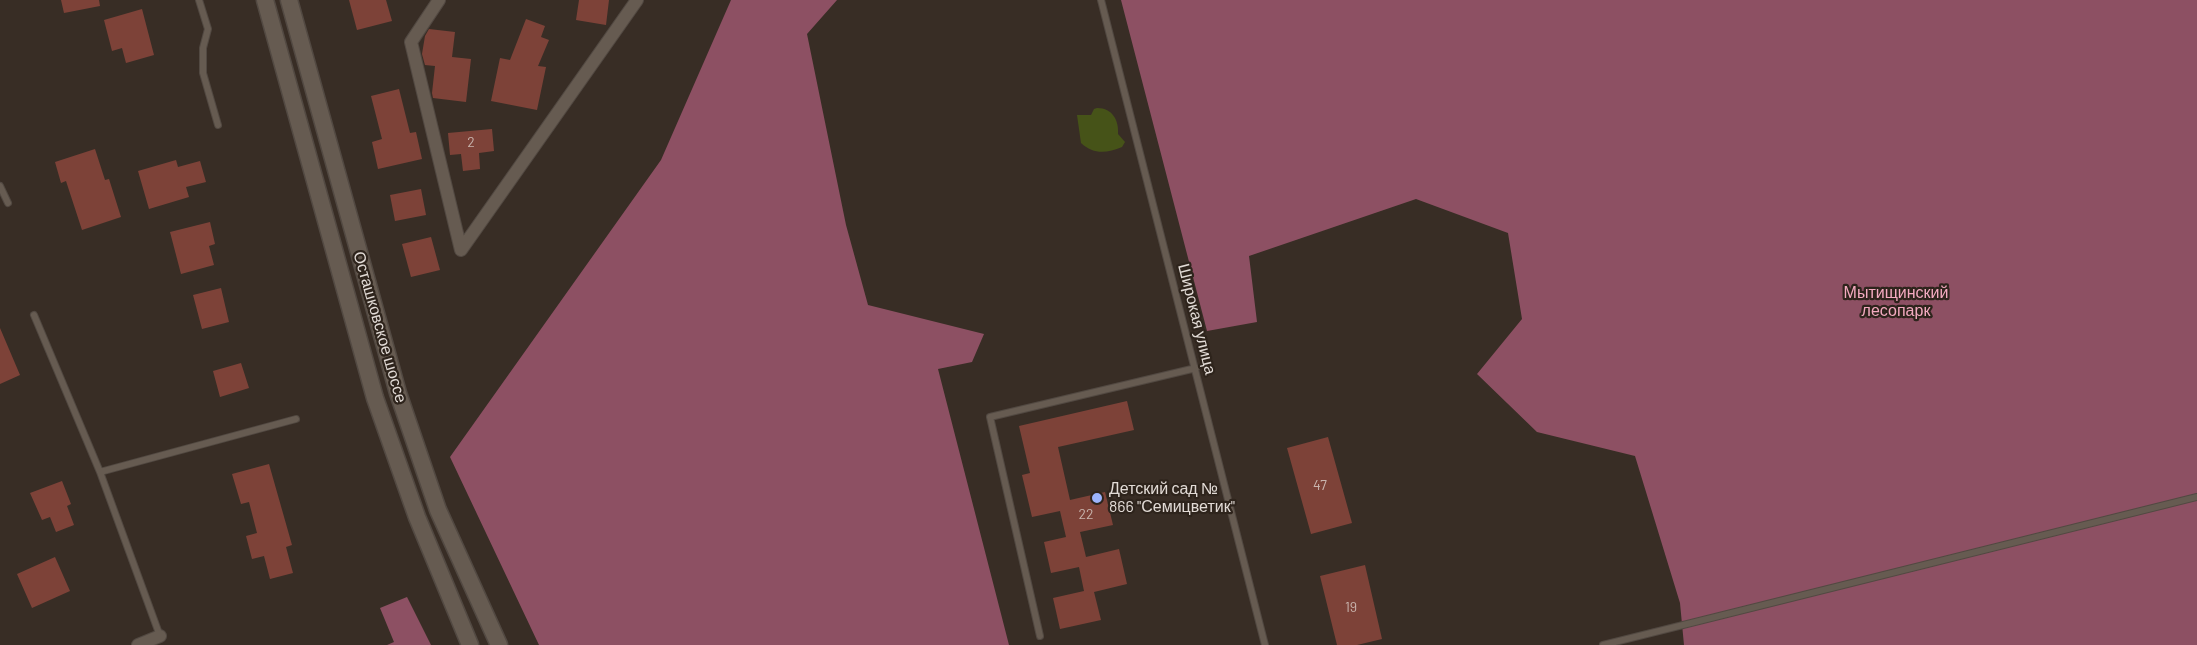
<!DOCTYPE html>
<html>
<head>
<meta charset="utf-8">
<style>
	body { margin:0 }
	canvas { display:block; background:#382d25 }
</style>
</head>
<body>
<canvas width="2197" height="645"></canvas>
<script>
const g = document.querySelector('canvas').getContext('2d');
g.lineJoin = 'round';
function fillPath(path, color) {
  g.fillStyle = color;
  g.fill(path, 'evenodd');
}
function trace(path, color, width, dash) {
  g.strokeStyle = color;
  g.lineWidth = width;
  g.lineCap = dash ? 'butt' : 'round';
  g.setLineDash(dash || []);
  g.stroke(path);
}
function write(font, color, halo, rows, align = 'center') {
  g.font = font + ' Barlow,sans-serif';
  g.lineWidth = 4.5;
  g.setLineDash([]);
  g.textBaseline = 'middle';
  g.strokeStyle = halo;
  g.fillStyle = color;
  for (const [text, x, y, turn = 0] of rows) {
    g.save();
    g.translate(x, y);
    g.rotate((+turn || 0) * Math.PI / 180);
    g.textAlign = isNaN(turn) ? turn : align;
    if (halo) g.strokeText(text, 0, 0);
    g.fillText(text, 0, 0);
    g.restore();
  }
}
fillPath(new Path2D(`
	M731,0H837L807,34L846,225L868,305L984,334L972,362L938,369L1009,645H539L450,457L661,160Z
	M1121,0H2197V645H1684L1680,603L1635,456L1537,432L1477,374L1522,319L1508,233L1416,199L1249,256L1257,322L1207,331Z
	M407,597L431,645H387L394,642L380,608Z`), '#8d5063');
fillPath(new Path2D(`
	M1097,108C1113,108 1119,121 1118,134L1125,142L1122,147C1107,153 1094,155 1081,143L1077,115H1091L1094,109Z`), '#465318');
fillPath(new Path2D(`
	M61,0H99L100,6L64,13Z
	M349,0H386L392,21L357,30Z
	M579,0H609L606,25L576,20Z
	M142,9L154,55L126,63L122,48L112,51L104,20Z
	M526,19L545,26L541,37L549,40L538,66L546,67L537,110L491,101L500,58L510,60Z
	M429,29L455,32L452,57L471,59L466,102L433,98L432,93L435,66L425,65L422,54L425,36Z
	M399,89L410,133L416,132L422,159L378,169L372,142L382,139L371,96Z
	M492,129L494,151L479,153L480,169L463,171L461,154L450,155L448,133Z
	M95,149L105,180L109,179L121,217L82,230L66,181L61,183L55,162Z
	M176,160L178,167L200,161L206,182L186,187L189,197L149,209L138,171Z
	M421,189L426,215L395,221L390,195Z
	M210,222L215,244L209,246L214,265L181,274L170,232Z
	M431,237L440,270L411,277L402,244Z
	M221,288L229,322L202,329L193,295Z
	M0,328L20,375L0,384Z
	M241,363L249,388L220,397L213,371Z
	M1127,401L1134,430L1058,447L1070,500L1105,492L1113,525L1080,532L1086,557L1119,549L1127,584L1094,592L1101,620L1060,629L1053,598L1084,591L1079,567L1051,573L1044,542L1066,537L1060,511L1032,517L1022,475L1030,473L1019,426Z
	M1328,437L1352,523L1311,534L1287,448Z
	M269,464L292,545L286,547L293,573L270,579L264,556L252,559L246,536L257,533L249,502L241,504L232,474Z
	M62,481L71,504L67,506L74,525L56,532L50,517L42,520L30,493Z
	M55,557L70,591L32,608L17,574Z
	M1365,565L1382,639L1357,645H1337L1320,576Z`), '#7d4238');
const service = new Path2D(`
	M199,0L208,29L203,48V73L218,125
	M1101,0L1265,645
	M0,186L8,203
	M34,315L100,472L160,636
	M100,472L296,419
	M1040,636L990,417L1196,368
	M1603,645L2197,497`);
const minor = new Path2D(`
	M439,0L411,42L461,250L637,0
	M138,645L160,636`);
const secondary = new Path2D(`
	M265,0L375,398L417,517L470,645
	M289,0L398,393L438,510L499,645`);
trace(service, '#524942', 8);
trace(minor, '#524942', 14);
trace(secondary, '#524942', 19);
trace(service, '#665b51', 6);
trace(minor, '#665b51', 12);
trace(secondary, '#665b51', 16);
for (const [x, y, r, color] of [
	[1097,498,6,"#9cb4fd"]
]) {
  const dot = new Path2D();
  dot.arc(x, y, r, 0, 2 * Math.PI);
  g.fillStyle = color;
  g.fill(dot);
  trace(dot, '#2e241c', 2);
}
write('14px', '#c9b5ae', null, [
	["2",471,142],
	["47",1320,485],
	["22",1086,514],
	["19",1351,607]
]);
write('16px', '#f4aac0', '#2e241c', [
	["Мытищинский",1896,293],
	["лесопарк",1896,311]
]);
write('16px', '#e2dbd6', '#2e241c', [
	["Широкая улица",1197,319,76],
	["Осташковское шоссе",380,327,74]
]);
write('16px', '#e2dbd6', '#2e241c', [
	["Детский сад №",1109,489],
	["866 \"Семицветик\"",1109,507]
], 'left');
</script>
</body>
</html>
